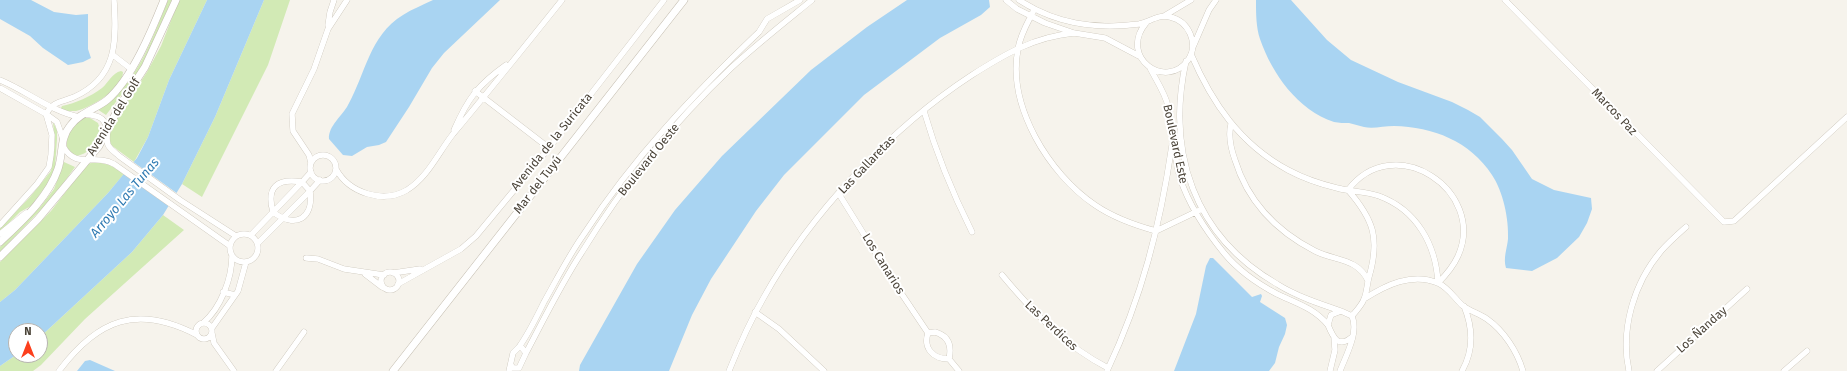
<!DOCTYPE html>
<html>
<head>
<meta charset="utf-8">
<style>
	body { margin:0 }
	#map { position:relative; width:1847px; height:371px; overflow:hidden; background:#f6f3ec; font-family:"Fira Sans",sans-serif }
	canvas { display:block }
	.north { position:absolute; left:8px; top:323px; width:40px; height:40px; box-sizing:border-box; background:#fff; border:1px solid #b7b4b0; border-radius:50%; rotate:0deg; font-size:11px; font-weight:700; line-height:16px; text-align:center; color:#4b4439 }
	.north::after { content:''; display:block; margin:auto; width:14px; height:18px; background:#fc3f1d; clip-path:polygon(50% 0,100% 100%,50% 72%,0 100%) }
</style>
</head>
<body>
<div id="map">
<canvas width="1847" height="371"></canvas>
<div class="north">N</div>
</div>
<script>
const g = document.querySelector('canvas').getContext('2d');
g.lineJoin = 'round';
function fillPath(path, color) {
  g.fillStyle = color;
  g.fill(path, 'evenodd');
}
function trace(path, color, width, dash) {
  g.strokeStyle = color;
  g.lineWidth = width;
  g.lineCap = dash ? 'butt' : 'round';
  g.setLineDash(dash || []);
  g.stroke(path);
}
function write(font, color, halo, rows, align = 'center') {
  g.font = font + ' "Fira Sans",sans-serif';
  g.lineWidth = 4;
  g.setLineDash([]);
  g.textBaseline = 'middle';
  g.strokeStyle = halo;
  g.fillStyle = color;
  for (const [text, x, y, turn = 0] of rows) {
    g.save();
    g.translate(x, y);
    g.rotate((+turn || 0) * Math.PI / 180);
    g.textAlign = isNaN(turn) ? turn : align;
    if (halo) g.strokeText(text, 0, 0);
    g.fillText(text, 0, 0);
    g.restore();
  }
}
fillPath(new Path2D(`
	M168,0H172L140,70L106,115L97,109C136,88 152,39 168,0Z
	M179,0H207L169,80L148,137L134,162L111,145L109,136L111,127L147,72L161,46Z
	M264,0H290L268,65L202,197L182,184L215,117Z
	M121,71L123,72C123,89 90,108 76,111C71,111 65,111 60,110L62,106C76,103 90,97 102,88C109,82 112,73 121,71Z
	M84,118H90L98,123C104,138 91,154 76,156L68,151C64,137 72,125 84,118Z
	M53,122L57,130V139L55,167L50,181L31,206L20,212L0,232V228L30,197L51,171L55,145Z
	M64,162L75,167L55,195L0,252V247L41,206L54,189Z
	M96,162L110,165L124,174L108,193L15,290L0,302V262L51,211L87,164Z
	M163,215L184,230L85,319L41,365L33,371H0V366L16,355H40V337L132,252Z`), '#d2eab5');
fillPath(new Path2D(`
	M0,0H31L54,12L76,15L88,14V49L91,58L83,62L68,65L43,48L30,36L0,19Z
	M207,0H264L215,117L182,184L163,215L132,252L40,337V331H16V355L0,366V302L15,290L108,193L137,158L148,137L169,80Z
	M433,0H500L444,53L432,68L409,107L386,142L379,145L367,147L352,156L343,155L329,139C328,126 343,115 348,105C366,73 369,36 403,15C412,9 423,5 433,0Z
	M907,0H989L990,7L981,15L940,38L864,95L784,175L756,211L711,279L692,315L669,371H579L580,365L637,264L675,210L722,156L811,70L867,27Z
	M1256,0H1291L1327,40L1351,60L1398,82L1452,102L1468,110L1480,117L1502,139L1512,150L1532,179L1554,190L1591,198L1592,209L1587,223L1579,237L1557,258L1532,271L1506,268C1503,258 1507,249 1508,239C1509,219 1503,191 1492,175C1470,141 1433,127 1394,126C1384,126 1373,129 1364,127C1359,126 1354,124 1349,123C1344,123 1339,123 1334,122C1298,110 1272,74 1260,39C1256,27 1256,13 1256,0Z
	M1210,258H1213L1252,297L1261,294L1262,296L1260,302L1285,318L1287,325L1285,334L1279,347L1275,363L1269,371H1174L1196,314L1206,266Z
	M90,360L115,371H77L85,361Z`), '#a9d4f2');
fillPath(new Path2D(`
	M132,161L178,194L170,207L122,173Z`), '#f6f3ec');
const minor = new Path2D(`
	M1006,0L1017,9L1045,23L1074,33L1105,38L1139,56
	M1019,0C1056,24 1095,30 1139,24C1150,22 1158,14 1170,17C1189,21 1199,44 1188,60C1166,91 1118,57 1146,23
	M1505,0L1724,222L1734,221L1847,117
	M1034,10C1028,22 1020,35 1018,49C1007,106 1049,174 1095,205C1114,218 1134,225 1156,231L1202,209
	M1164,16L1191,0
	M328,25L330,12L334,0
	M1193,47L1209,10L1216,0
	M1191,54C1212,103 1240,144 1288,170C1303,178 1320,184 1337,188C1351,192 1365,191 1379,196C1417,210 1436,245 1438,283
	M113,55L131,69
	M1186,61C1166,152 1194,236 1277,284C1296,296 1320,304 1341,311
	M1150,68C1156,80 1165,93 1168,106C1174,129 1173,154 1180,178C1189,205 1206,231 1224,253C1238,270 1258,284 1277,294C1296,303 1314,308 1328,325
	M0,80C27,91 50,111 79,117
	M0,88L46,114L57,122L63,139
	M475,91L549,148
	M924,111C937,156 951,190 972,232
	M83,114C95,115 105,116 107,129C108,135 106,140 108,145C111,150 116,153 119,156L180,200L236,236
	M1231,124C1228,136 1231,149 1235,160C1248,202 1276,231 1315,251C1335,261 1358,258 1368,281
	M454,130C468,98 478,85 506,65
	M63,146C76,170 95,153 114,164L230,246
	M310 168a13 13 0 1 1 26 0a13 13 0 1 1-26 0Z
	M311,163L309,155L293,131L292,114L314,69L328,29L347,0
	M336,169C349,193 383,204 407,190C428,177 438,153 453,134C490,90 526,45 562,0
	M311,172L302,182C277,178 266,187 273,212C295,229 314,219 310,191L320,180
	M839,194L891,278L928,333
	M0,225L37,184L49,167L51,155L52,135L46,114C53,101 62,102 74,97C117,78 117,41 114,0
	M230 248a14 14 0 1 1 28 0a14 14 0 1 1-28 0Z
	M0,234L26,213
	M251,235L302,182L310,191L258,243
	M306,258L318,259L344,269L384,275
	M381 281a9 9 0 1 1 18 0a9 9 0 1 1-18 0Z
	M393,273L420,269
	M365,274L382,287
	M1002,275C1033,312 1065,346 1108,368
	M398,284L461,249L476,236L549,148L664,0
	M223,292L235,295
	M1364,299C1386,285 1412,272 1438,283C1449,288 1455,299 1463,306C1470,311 1480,314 1487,319C1504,331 1517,351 1523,371
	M755,312L779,329L824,371
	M1352,316C1356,311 1362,305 1364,299C1367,292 1367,284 1369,277C1380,239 1374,220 1348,190C1394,129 1487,191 1458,256C1453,267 1446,275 1438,283
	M203,323C221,308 232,278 232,255
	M196 331a8 8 0 1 1 16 0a8 8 0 1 1-16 0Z
	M212,328L238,291L246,262
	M935,332C949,336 952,346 949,359C933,359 923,348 928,333Z
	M212,333L214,343L234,371
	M519,347C529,333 536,318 544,302C557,279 569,255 584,234C633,158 694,94 759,32L767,19L800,0
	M526,353C544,319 561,284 582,252C623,185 674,122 731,68C757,44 785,22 812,0
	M949,359L959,371
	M59,371C98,319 137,304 197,335
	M276,371L304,332
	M509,371L513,353L519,347L522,348L526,353L519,368H513L511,365
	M729,371C739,346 750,321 764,297C810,214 892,127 972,75C1005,54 1034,37 1074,33
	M1107,371C1142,297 1160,226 1172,145
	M1330,371L1335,350L1334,337
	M1340,371C1346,355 1359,333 1352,316L1341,311L1331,315L1328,325C1333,337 1338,349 1352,337
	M1462,371C1474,350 1473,328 1464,306
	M1629,371C1620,329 1634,283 1661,251C1669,242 1677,235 1686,227
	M1657,371L1747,289
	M1784,371L1807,351`);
const tertiary = new Path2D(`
	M0,242C22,221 48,198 58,169C63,154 60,138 70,126C79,113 96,109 107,100C132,79 152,30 164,0
	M0,257L38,219L99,146L119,107L145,67L176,0
	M393,371L684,0`);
trace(minor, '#c2bbae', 6);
trace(tertiary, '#c2bbae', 8);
trace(minor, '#fff', 5.5);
trace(tertiary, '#fff', 7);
write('12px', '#4b4439', '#fff', [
	["Marcos Paz",1614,112,46],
	["Avenida del Golf",114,117,-58],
	["Avenida de la Suricata",552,142,-51],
	["Boulevard Este",1175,144,78],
	["Boulevard Oeste",649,160,-51],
	["Las Gallaretas",867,165,-46],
	["Mar del Tuyú",538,185,-52],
	["Los Canarios",883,264,58],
	["Las Perdices",1051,326,43],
	["Los Ñanday",1702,330,-42]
]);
write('italic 13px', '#2e7ab2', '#fff', [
	["Arroyo Las Tunas",125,198,-50]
]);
</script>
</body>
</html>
